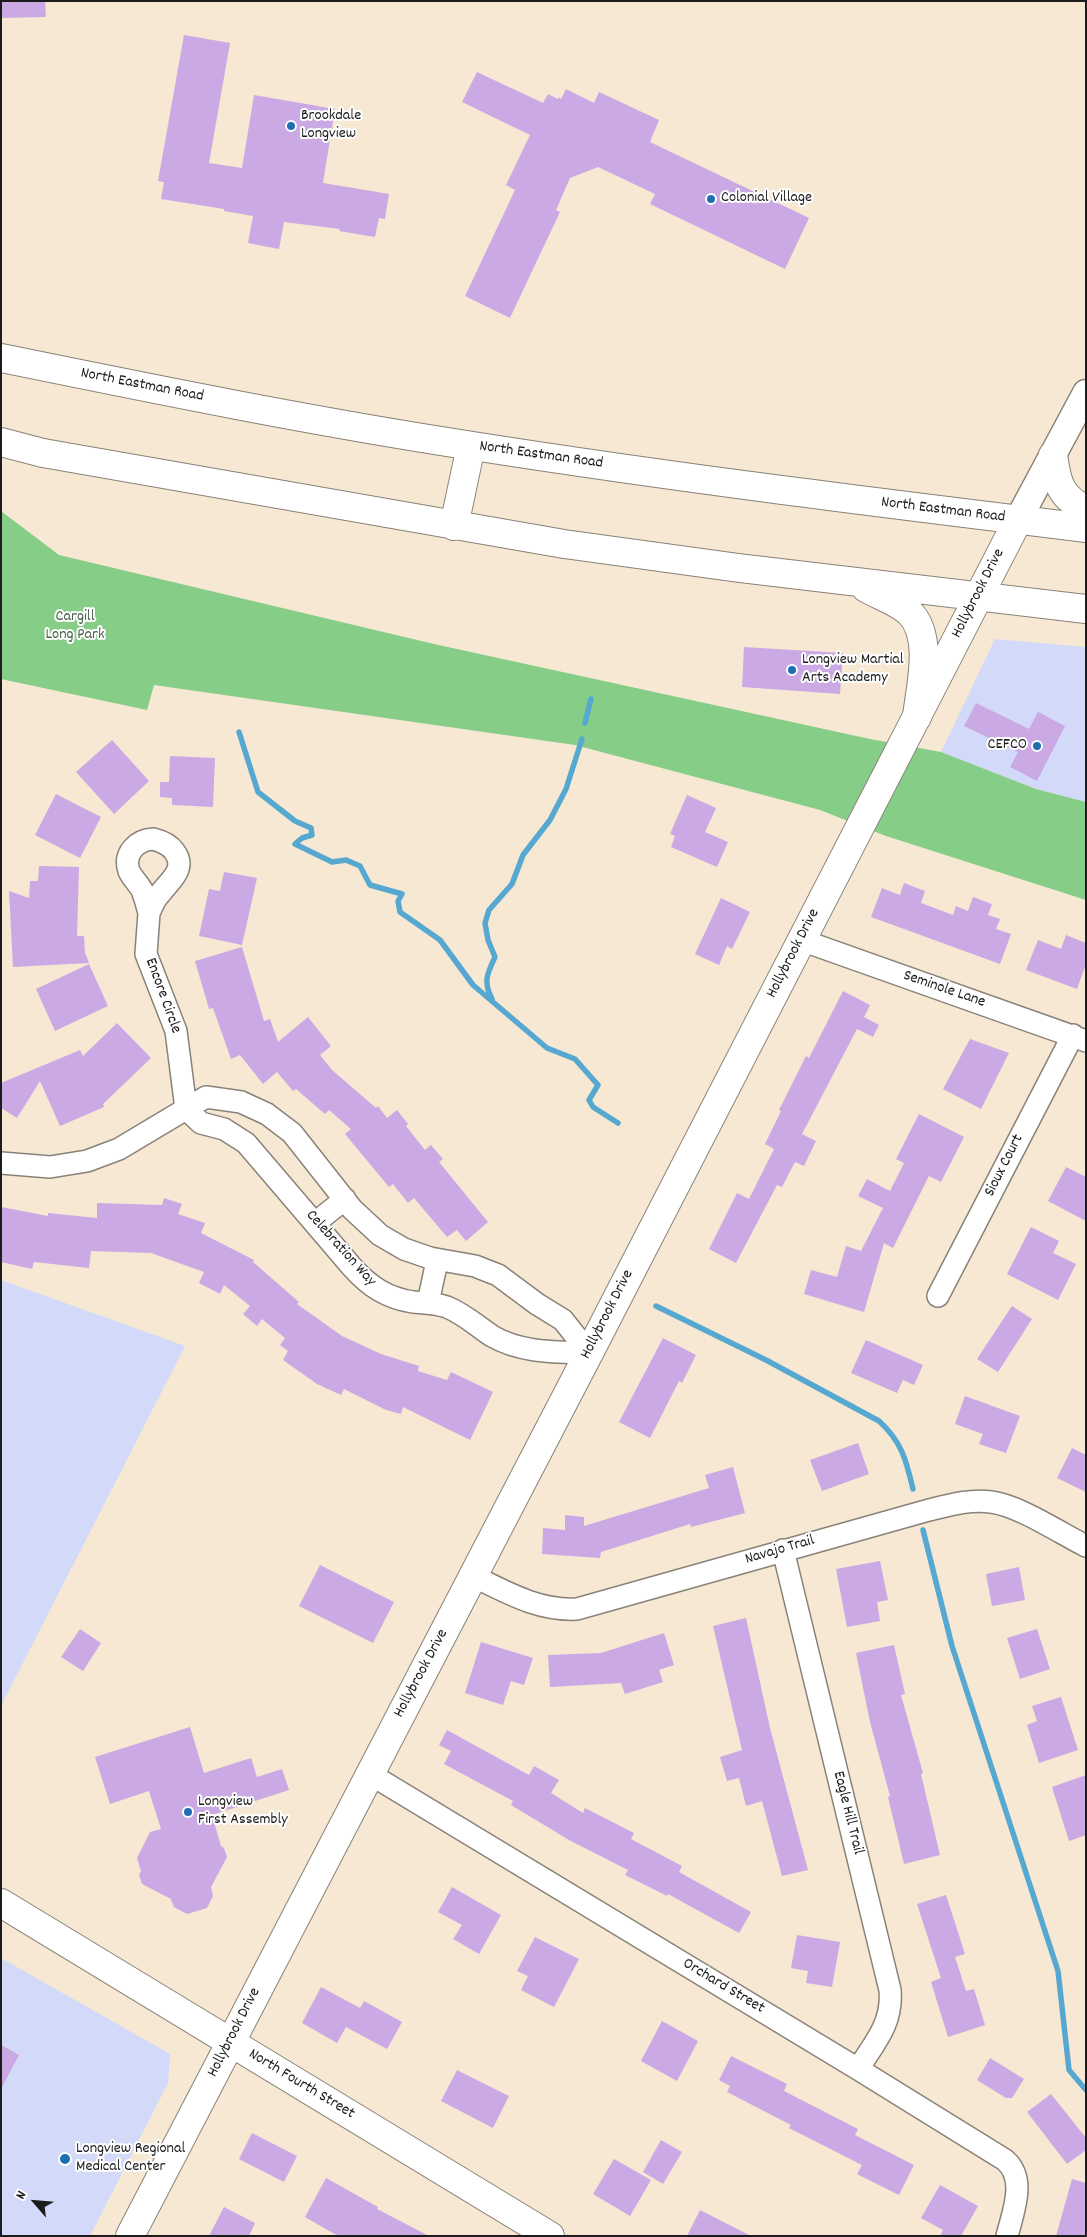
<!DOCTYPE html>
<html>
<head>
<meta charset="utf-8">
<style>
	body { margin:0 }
	#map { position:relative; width:1087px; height:2237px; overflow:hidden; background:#f6e8d3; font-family:Dekko,sans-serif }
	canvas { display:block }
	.frame { position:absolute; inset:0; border:2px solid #1c1c1c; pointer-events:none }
	.north { position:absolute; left:10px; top:2177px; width:50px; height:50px; -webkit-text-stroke:4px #fff; paint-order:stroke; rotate:297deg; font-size:14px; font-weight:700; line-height:20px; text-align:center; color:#1c1c1c }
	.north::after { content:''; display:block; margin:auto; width:18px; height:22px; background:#1c1c1c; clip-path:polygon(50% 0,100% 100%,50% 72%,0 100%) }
</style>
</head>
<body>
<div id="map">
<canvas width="1087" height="2237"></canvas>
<div class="frame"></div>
<div class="north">N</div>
</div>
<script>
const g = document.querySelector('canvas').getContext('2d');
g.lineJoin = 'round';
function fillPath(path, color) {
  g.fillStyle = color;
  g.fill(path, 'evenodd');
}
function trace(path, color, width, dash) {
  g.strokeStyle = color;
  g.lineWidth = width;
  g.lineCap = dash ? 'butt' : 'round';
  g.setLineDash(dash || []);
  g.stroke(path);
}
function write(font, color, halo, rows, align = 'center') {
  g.font = font + ' Dekko,sans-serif';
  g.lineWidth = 4;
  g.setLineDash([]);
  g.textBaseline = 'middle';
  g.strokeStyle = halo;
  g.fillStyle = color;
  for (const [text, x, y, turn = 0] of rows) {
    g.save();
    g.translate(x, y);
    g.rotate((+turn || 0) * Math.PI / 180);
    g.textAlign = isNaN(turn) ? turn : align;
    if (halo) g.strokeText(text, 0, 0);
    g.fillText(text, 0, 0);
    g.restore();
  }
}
fillPath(new Path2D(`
	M995,639L1086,647V802L1036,789L941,752Z
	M1,1280L185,1346L1,1706Z
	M1,1958L170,2054L168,2083L90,2236H1Z`), '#d2d9f9');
fillPath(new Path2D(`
	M1,511L59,555L434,644L870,739L941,752L1036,789L1086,802V900L886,836L820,810L575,745L154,685L147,710L1,679Z`), '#86cd88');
trace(new Path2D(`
	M585,723L591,699
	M239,732L258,792L295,821L311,828L312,835L302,838L295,844L332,862L346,860L360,866L370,885L402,894L398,901L400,912L440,940L473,985L547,1048L575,1059L598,1085L589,1100L593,1107L618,1123
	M492,999C483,982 487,974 495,957L488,940L485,923L489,910L512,884L523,855L550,820L566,789L582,739
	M656,1306L766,1360L879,1421C902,1442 906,1460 913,1489
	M923,1530L952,1646L1058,1971L1069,2070L1086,2090`), '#56a8d1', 5.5);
fillPath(new Path2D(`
	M1,1H45L46,17L1,18Z
	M184,35L230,43L209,163L242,168L254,95L335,109L323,183L389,194L385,219L379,218L375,237L339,231L340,229L284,222L279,249L248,243L253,216L224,211V209L161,199L164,182L158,181Z
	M477,72L543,103L548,94L558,99L559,97L561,99L566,89L594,103L599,92L659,120L650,142L809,218L785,269L650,204L655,194L598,167L570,178L556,210L560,212L510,318L465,296L515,190L506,185L530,135L462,102Z
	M744,647L843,653L840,694L742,687Z
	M976,703L1029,729L1038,712L1065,726L1037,781L1010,767L1018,752L964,726Z
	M112,740L149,781L114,814L76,772Z
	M170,756L215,758L213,807L172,805V798L160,797V782H169Z
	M56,794L101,817L80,858L35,835Z
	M687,795L716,808L705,832L728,842L717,867L671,847L675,836L670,834Z
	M39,866L79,867L77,936H84L85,953L89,963L13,967L9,891L29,898L30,881H38Z
	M224,872L257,878L242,945L199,936L209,889L220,891Z
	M904,883L925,891L921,903L953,915L956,906L968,911L973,897L992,904L988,915L1000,919L996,929L1011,934L1000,964L871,917L882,888L900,895Z
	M721,898L750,912L732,949L727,946L719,965L695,954Z
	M1066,935L1086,943V964L1077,989L1026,970L1038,940L1061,949Z
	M242,947L264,1021L270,1019L278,1042L308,1017L331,1046L320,1055L332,1070L376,1108L378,1106L387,1118L397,1110L408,1124L406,1126L425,1150L431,1145L443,1159L439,1162L488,1222L466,1241L457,1230L447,1237L414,1198L408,1203L393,1184L389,1187L345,1134L351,1129L329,1110L325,1114L296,1089L293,1091L277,1072L263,1084L240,1055L231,1059L213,1008L209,1009L195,961Z
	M89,964L108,1006L55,1031L36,989Z
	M843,991L870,1005L864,1017L879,1025L873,1037L857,1029L802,1134L816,1141L804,1166L795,1162L782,1187L777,1185L736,1263L709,1249L737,1193L749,1199L774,1149L765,1144L781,1111L779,1110L806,1056L809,1058Z
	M117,1023L151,1058L103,1104L104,1107L60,1126L40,1081L17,1118L1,1108V1083L80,1050L83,1056Z
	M970,1039L1009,1053L981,1109L943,1089Z
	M919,1114L964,1137L941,1182L929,1176L893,1248L884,1243L864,1312L804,1294L811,1270L837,1277L846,1246L861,1251L883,1208L858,1196L867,1179L890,1191L904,1163L896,1159Z
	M1066,1167L1086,1177V1221L1048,1201Z
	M164,1198L182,1204L178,1214L205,1223L201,1233L254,1260L253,1262L299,1302L297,1304L342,1336L381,1354L419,1366L418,1371L447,1380L451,1372L493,1392L470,1440L403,1407L401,1414L386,1410L344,1389L341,1395L317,1384L283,1360L288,1351L280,1345L285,1338L262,1319L257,1326L243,1314L250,1306L224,1285L220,1294L199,1283L204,1272L151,1253L91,1251L89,1268L34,1262L32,1269L1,1262V1207L48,1216V1213L97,1218V1203L162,1205Z
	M1031,1227L1059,1241L1053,1253L1076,1264L1058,1300L1007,1274Z
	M1012,1306L1032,1319L998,1372L977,1359Z
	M663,1338L696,1355L682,1383L679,1381L650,1438L619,1422Z
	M866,1340L923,1365L914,1385L903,1380L897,1393L851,1373Z
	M965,1396L1020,1416L1006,1453L979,1444L983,1434L955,1424Z
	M858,1443L869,1474L822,1491L810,1460Z
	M1072,1448L1086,1455V1492L1057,1478Z
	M733,1467L745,1513L691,1527L690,1524L601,1552L600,1558L542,1554L543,1528L565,1530V1515L584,1517V1526L709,1488L705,1475Z
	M880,1561L888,1600L877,1602L880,1621L847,1627L836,1569Z
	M320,1565L394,1602L373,1643L299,1606Z
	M1019,1567L1025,1600L992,1606L986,1574Z
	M746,1618L770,1728L808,1870L782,1876L762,1801L746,1806L739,1778L727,1781L720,1757L742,1750L713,1626Z
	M80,1629L101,1643L83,1671L61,1657Z
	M1037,1629L1050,1669L1020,1679L1007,1638Z
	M664,1633L674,1665L659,1670L663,1682L625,1694L621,1683L550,1687L548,1655L601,1653Z
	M481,1642L533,1658L524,1685L511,1681L503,1705L465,1693Z
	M894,1645L905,1694L901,1695L923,1773L921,1774L940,1855L904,1864L888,1797L890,1796L870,1722L856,1653Z
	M1061,1697L1078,1750L1039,1763L1027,1725L1037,1721L1032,1706Z
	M190,1727L204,1773L251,1758L257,1777L282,1769L289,1790L212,1815L221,1846L224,1848L227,1857L211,1887L213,1896L207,1908L187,1914L174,1907L171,1899L142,1884L139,1875L141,1871L137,1858L150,1832L161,1829L149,1791L110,1804L95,1757Z
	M447,1730L529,1775L534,1766L559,1780L551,1793L583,1813L585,1808L634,1833L631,1839L682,1866L679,1872L751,1912L739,1933L668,1894L667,1896L625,1875L628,1870L569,1840L511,1805L513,1801L444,1764L451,1751L439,1745Z
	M1086,1775V1835L1069,1841L1052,1787Z
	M452,1887L501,1915L479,1954L453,1939L462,1925L438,1912Z
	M946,1895L965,1954L955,1957L966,1991L974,1989L985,2025L948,2037L931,1982L941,1978L917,1904Z
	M797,1935L840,1942L832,1987L806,1983L808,1971L791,1968Z
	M535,1937L579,1959L554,2007L521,1990L528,1976L517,1971Z
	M321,1987L360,2008L364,2001L402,2022L387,2049L346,2027L337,2043L302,2023Z
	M662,2021L698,2041L677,2081L641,2061Z
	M1,2045L19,2055L1,2089Z
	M731,2056L787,2084L784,2091L858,2129L855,2135L914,2165L899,2195L857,2174L862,2165L789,2128L791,2125L727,2092L730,2086L719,2080Z
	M990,2058L1024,2079L1012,2098H1006L977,2080Z
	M457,2070L509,2096L493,2128L441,2101Z
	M1051,2094L1086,2138V2150L1067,2164L1027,2112Z
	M252,2133L297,2156L284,2182L239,2159Z
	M661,2140L682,2152L663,2184L643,2172Z
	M614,2159L651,2180L630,2216L593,2194Z
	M326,2178L378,2207L377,2209L429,2236H338L305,2217Z
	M1072,2179L1086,2183V2236H1056Z
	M940,2185L978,2206L961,2236H940L943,2230L921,2218Z
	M224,2207L255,2223L249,2236H209Z
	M700,2210L751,2236H687Z`), '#cba9e4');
const minor = new Path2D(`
	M153,839C161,841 169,844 174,851C188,869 169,881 159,895C154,900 152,907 149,913C147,905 145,898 142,890C138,883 132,878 129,871C123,853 137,840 153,839Z
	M149,913L146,954L176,1031L186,1109
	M801,940L1086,1041
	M1,1163L50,1167L87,1161L119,1149L206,1097L241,1102L267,1114L292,1133L352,1209L380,1235L404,1249L430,1258L475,1266L498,1275L537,1304L563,1320L589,1353C556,1352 521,1353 492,1336C477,1326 464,1314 447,1307C436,1303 425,1303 413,1302C387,1298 370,1287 352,1267L246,1143L224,1129L201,1123L186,1109
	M315,1223L345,1199
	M938,1296L1073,1035
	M428,1303L437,1261
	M783,1550L890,1990C893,2023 875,2042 858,2069
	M473,1576C506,1592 538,1611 577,1609L929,1510C949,1505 970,1499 991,1502C1018,1505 1060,1533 1086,1546
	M370,1774L858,2069L1005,2160C1027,2179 1013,2212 1007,2236`);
const tertiary = new Path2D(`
	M1018,520L1086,393`);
const secondary = new Path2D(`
	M1,1903L550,2236
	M130,2236L589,1353L1018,520`);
const primary = new Path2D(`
	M1,358C158,390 315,422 473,446C677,478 881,503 1086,528
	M43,453L564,544L739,568L1086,609
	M1053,455C1057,482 1059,496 1086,510
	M454,526L471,446
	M866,588C880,596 899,602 910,613C934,638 920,687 917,717`);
const trunk = new Path2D(`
	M1,442L43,453`);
trace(minor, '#898278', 24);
trace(tertiary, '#898278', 29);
trace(secondary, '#898278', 30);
trace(primary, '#898278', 30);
trace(trunk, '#898278', 30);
trace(minor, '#fff', 21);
trace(tertiary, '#fff', 26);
trace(secondary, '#fff', 28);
trace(primary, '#fff', 28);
trace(trunk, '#fff', 28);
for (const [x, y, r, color] of [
	[291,126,5,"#1f6fb2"],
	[711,199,5,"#1f6fb2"],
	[792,670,5,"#1f6fb2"],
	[1037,746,5,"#1f6fb2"],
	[188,1812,5,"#1f6fb2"],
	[65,2159,6,"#1f6fb2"]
]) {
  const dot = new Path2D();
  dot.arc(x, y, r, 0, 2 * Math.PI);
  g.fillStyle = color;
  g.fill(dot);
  trace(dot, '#fff', 2);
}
write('16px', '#1c1c1c', '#fff', [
	["Brookdale",301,117],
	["Longview",301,135],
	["Colonial Village",721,199],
	["Longview Martial",802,661],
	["Arts Academy",802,679],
	["CEFCO",1027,746,"right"],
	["Longview",198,1803],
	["First Assembly",198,1821],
	["Longview Regional",76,2150],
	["Medical Center",76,2168]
], 'left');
write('16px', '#1c1c1c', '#fff', [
	["North Eastman Road",142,386,11],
	["North Eastman Road",541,456,8],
	["North Eastman Road",943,511,7],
	["Hollybrook Drive",979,594,-63],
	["Hollybrook Drive",794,954,-63],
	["Seminole Lane",944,990,19],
	["Encore Circle",162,996,70],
	["Sioux Court",1005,1166,-63],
	["Celebration Way",340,1249,48],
	["Hollybrook Drive",608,1315,-63],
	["Navajo Trail",780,1551,-16],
	["Hollybrook Drive",422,1674,-62],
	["Eagle Hill Trail",847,1813,76],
	["Orchard Street",723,1987,31],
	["Hollybrook Drive",235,2033,-63],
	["North Fourth Street",301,2085,31]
]);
write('16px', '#466347', '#fff', [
	["Cargill",75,618],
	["Long Park",75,636]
]);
</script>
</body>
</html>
